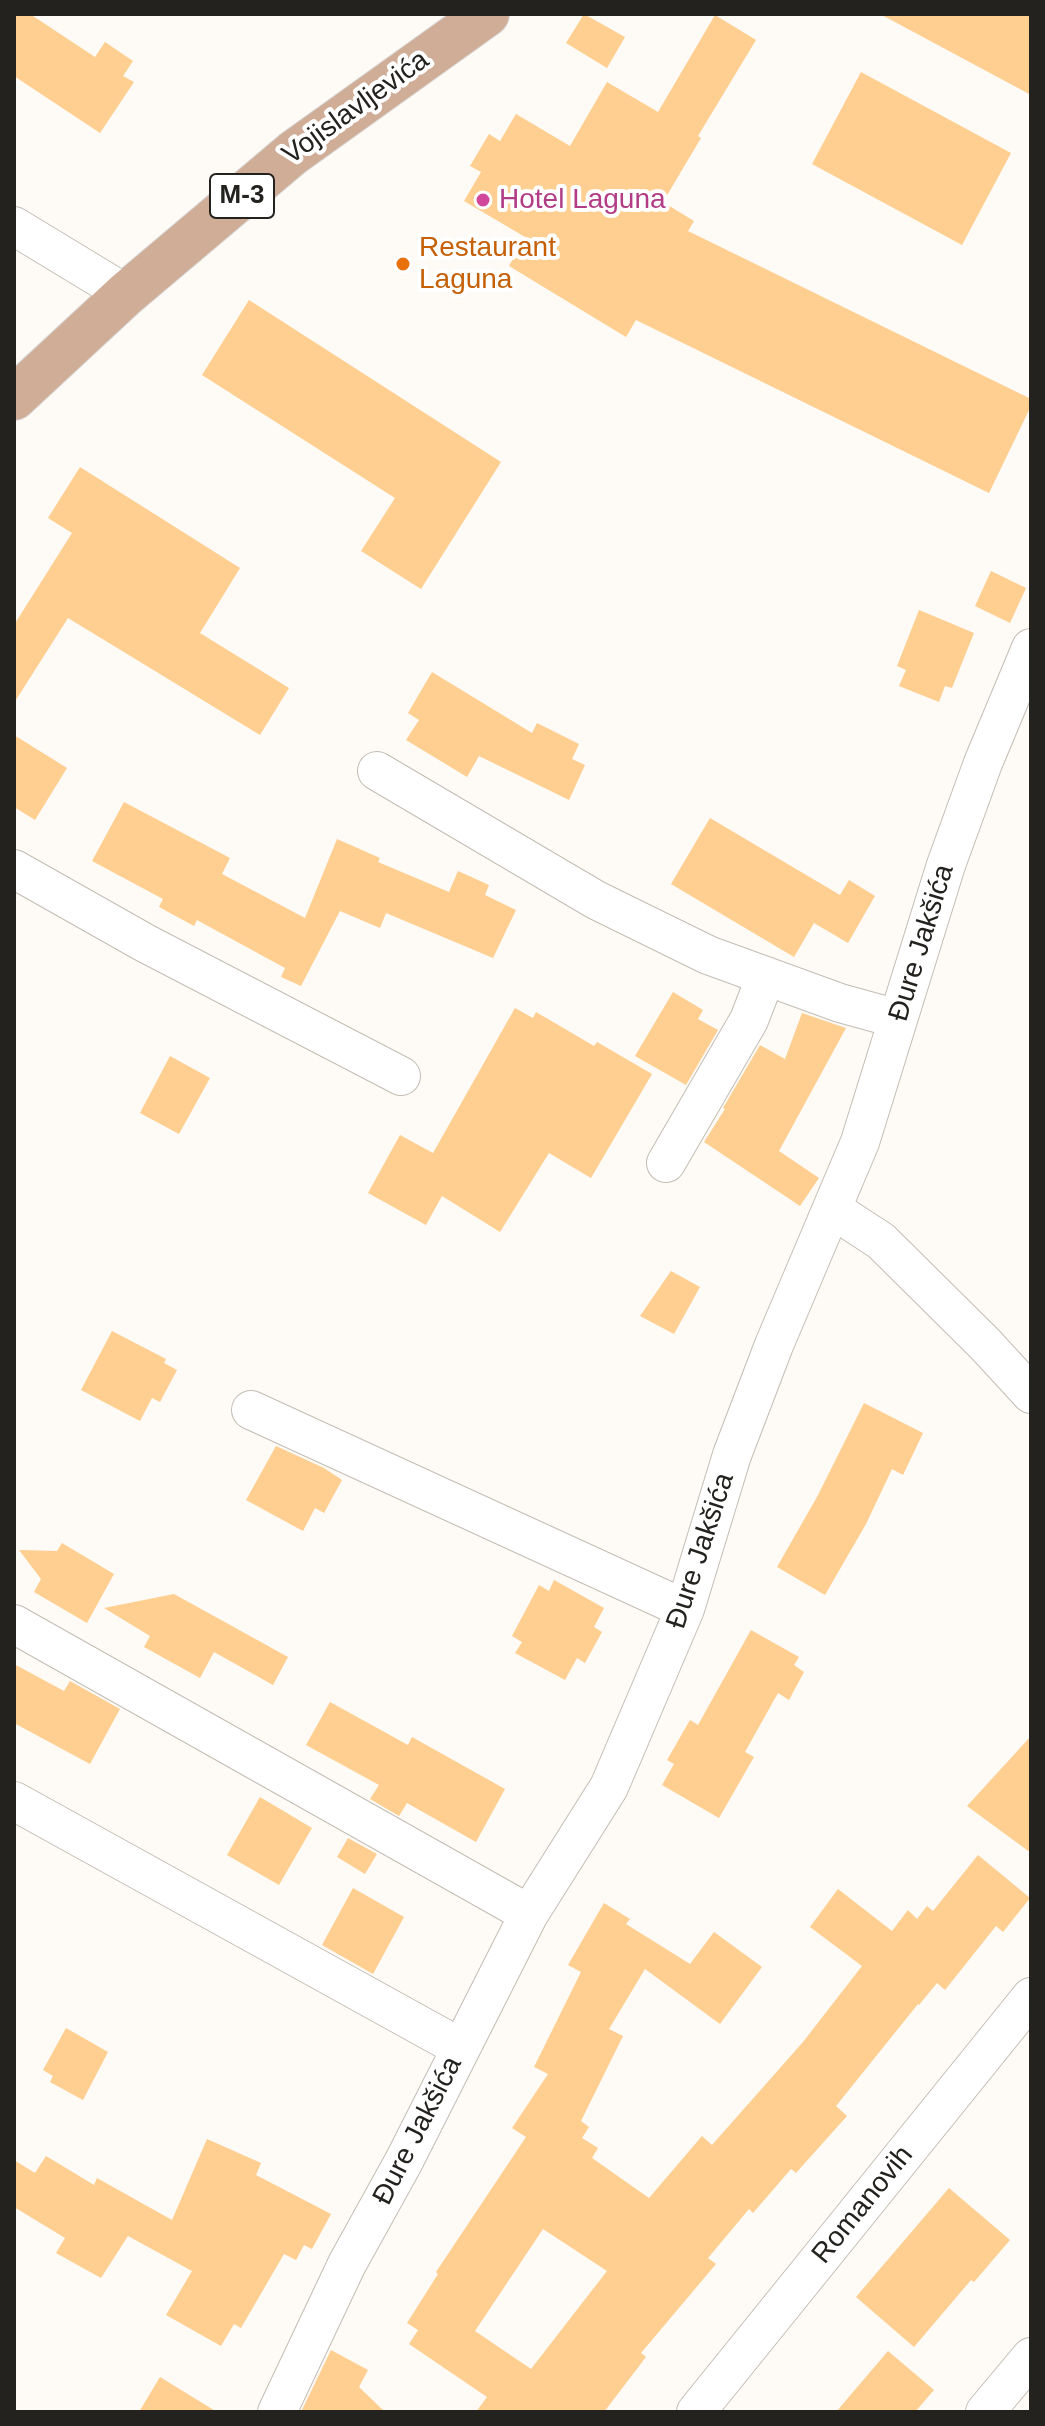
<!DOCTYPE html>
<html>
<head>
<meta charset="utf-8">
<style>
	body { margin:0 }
	#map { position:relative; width:1045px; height:2426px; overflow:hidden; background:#fefaf5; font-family:Helvetica,sans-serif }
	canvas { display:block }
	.frame { position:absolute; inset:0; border:16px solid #24221e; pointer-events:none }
</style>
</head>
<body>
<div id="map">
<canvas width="1045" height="2426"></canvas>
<div class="frame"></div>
</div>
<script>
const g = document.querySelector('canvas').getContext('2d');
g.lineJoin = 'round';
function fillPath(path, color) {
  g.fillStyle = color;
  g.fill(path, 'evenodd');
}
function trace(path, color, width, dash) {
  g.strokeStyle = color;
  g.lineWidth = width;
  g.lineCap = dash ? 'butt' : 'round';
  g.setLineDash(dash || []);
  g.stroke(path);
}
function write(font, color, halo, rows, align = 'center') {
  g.font = font + ' Helvetica,sans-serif';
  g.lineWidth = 8;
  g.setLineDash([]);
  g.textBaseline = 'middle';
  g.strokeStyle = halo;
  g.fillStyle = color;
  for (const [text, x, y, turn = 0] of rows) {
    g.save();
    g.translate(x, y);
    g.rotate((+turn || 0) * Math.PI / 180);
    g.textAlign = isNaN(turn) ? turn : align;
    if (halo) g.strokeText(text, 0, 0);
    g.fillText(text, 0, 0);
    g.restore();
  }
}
fillPath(new Path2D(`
	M14,14H30L95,57L105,42L133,61L123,76L134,82L100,133L14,76Z
	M584,14L625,37L607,68L566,43Z
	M880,14H1031V95Z
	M715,15L756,40L698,136L701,138L663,202L694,221L688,231L1031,399V406L989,493L636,320L626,337L509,266L525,237L464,201L481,172L470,166L489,134L500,141L516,114L570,146L607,82L658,112Z
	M861,72L1011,153L962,245L812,164Z
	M249,300L501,462L421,589L361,551L395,498L202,375Z
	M80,467L240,568L200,633L289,688L260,735L68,618L14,703V625L72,533L48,518Z
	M991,571L1026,588L1010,623L975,606Z
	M919,610L974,633L952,688L945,686L939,702L899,686L906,670L897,666Z
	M432,672L532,733L537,723L579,744L572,759L585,765L569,800L479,756L467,777L406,740L419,720L408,713Z
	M14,735L67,768L35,820L14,807Z
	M124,802L230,858L222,874L305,918L337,839L380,858L378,862L449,892L458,871L489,885L485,895L516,910L493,958L386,913L380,928L340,911L301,986L281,977L285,968L197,920L194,926L159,907L163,899L92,861Z
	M710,818L840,895L849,880L875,896L848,943L814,923L794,957L671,884Z
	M673,992L703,1010L698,1019L718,1030L686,1085L635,1056Z
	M515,1008L533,1018L536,1012L594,1046L597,1042L652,1074L591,1178L549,1153L500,1232L442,1196L426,1225L368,1193L400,1135L433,1153Z
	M802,1013L846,1028L779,1151L819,1178L800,1206L704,1142L725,1109L723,1108L760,1045L785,1059Z
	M170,1056L210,1078L179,1134L140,1113Z
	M671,1271L700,1287L674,1334L640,1316Z
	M112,1331L166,1359L164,1363L177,1370L160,1402L152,1398L140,1421L81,1390Z
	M864,1403L923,1433L903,1475L892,1469L866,1524L825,1595L777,1567L817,1497Z
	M276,1446L324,1468L342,1480L324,1513L315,1508L303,1531L246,1500Z
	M62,1543L114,1574L87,1623L34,1592L41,1579L19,1550L57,1551Z
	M554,1580L604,1608L594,1627L602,1632L585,1663L577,1658L565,1680L515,1653L522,1642L512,1636L539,1585L549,1591Z
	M174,1594L288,1657L273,1685L214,1652L200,1678L144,1647L150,1636L104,1608Z
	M751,1630L799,1657L794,1665L804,1672L789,1700L778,1693L745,1752L754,1757L719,1818L662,1785L674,1764L667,1760L690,1720L698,1725Z
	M14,1664L64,1691L70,1681L120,1709L90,1764L14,1723Z
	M330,1702L408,1745L412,1737L505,1789L476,1842L407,1803L399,1816L370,1799L379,1785L306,1745Z
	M1031,1736V1853L967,1806Z
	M260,1797L312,1828L279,1885L227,1855Z
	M348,1838L377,1854L365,1874L337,1857Z
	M978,1855L1030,1898L1003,1932L996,1926L945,1990L937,1983L919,2005L918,2004L836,2106L847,2116L796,2173L791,2169L753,2213L749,2209L708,2258L716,2264L641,2353L646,2357L604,2412H476L487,2397L409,2344L418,2330L407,2323L438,2274L436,2272L526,2137L512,2128L548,2074L534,2067L581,1972L568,1965L604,1903L630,1919L626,1924L690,1964L714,1932L762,1967L720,2024L645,1969L609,2029L623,2036L581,2121L589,2127L582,2138L598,2148L592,2158L649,2198L702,2136L712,2145L803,2042L862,1966L810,1927L838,1889L892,1931L908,1910L917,1919L927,1906L933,1911ZM543,2229L607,2271L531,2369L475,2331Z
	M353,1888L404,1917L373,1974L322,1945Z
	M66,2028L108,2052L83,2100L50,2082L53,2076L43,2070Z
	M207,2139L261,2163L256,2175L331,2214L312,2249L304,2245L296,2260L284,2254L241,2328L234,2324L221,2346L166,2315L192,2271L128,2236L101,2278L56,2253L65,2238L14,2207V2160L35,2173L46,2156L94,2185L97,2178L172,2220Z
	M949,2188L1010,2240L974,2282L971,2280L914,2347L856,2297Z
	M331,2350L368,2370L359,2387L385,2412H301Z
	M888,2351L934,2390L915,2412H836Z
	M160,2377L217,2412H139Z`), '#fecf90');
const street = new Path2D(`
	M14,226L126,294
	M377,771L596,900L708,955L840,1003L898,1019
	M14,869L145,943L401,1076
	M666,1163L749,1020L766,976
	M832,1209L881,1241L985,1344L1031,1394
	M251,1410L685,1609
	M14,1624L529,1914
	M14,1801L461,2048
	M277,2412L347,2264L404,2161L529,1914L609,1787L685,1609L732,1455L774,1345L860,1142L946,865L983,763L1031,648
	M696,2412L1031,1997
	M985,2412L1031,2357`);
const primary = new Path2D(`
	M14,398L126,294L293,153L487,14`);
trace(street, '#c3bdb4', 40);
trace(primary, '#d8d7d6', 46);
trace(street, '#fff', 38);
trace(primary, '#d0ad97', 44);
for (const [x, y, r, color] of [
	[483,200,8,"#d1479c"],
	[403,264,8,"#e8710a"]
]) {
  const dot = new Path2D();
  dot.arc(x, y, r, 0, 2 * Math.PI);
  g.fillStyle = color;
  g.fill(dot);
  trace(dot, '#fff', 3);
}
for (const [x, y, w] of [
	[242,196,64]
]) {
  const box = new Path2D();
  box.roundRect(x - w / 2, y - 22, w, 44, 6);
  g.fillStyle = '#fff';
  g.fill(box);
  trace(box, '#24221e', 2);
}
write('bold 26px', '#24221e', null, [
	["M-3",242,196]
]);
write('28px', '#24221e', '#fff', [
	["Vojislavljevića",356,108,-36],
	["Đure Jakšića",922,943,-73],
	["Đure Jakšića",701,1551,-72],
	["Đure Jakšića",418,2131,-63],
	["Romanovih",863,2205,-51]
]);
write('28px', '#b23c85', '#fff', [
	["Hotel Laguna",499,200]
], 'left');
write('28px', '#c56008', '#fff', [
	["Restaurant",419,248],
	["Laguna",419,280]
], 'left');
</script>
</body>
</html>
